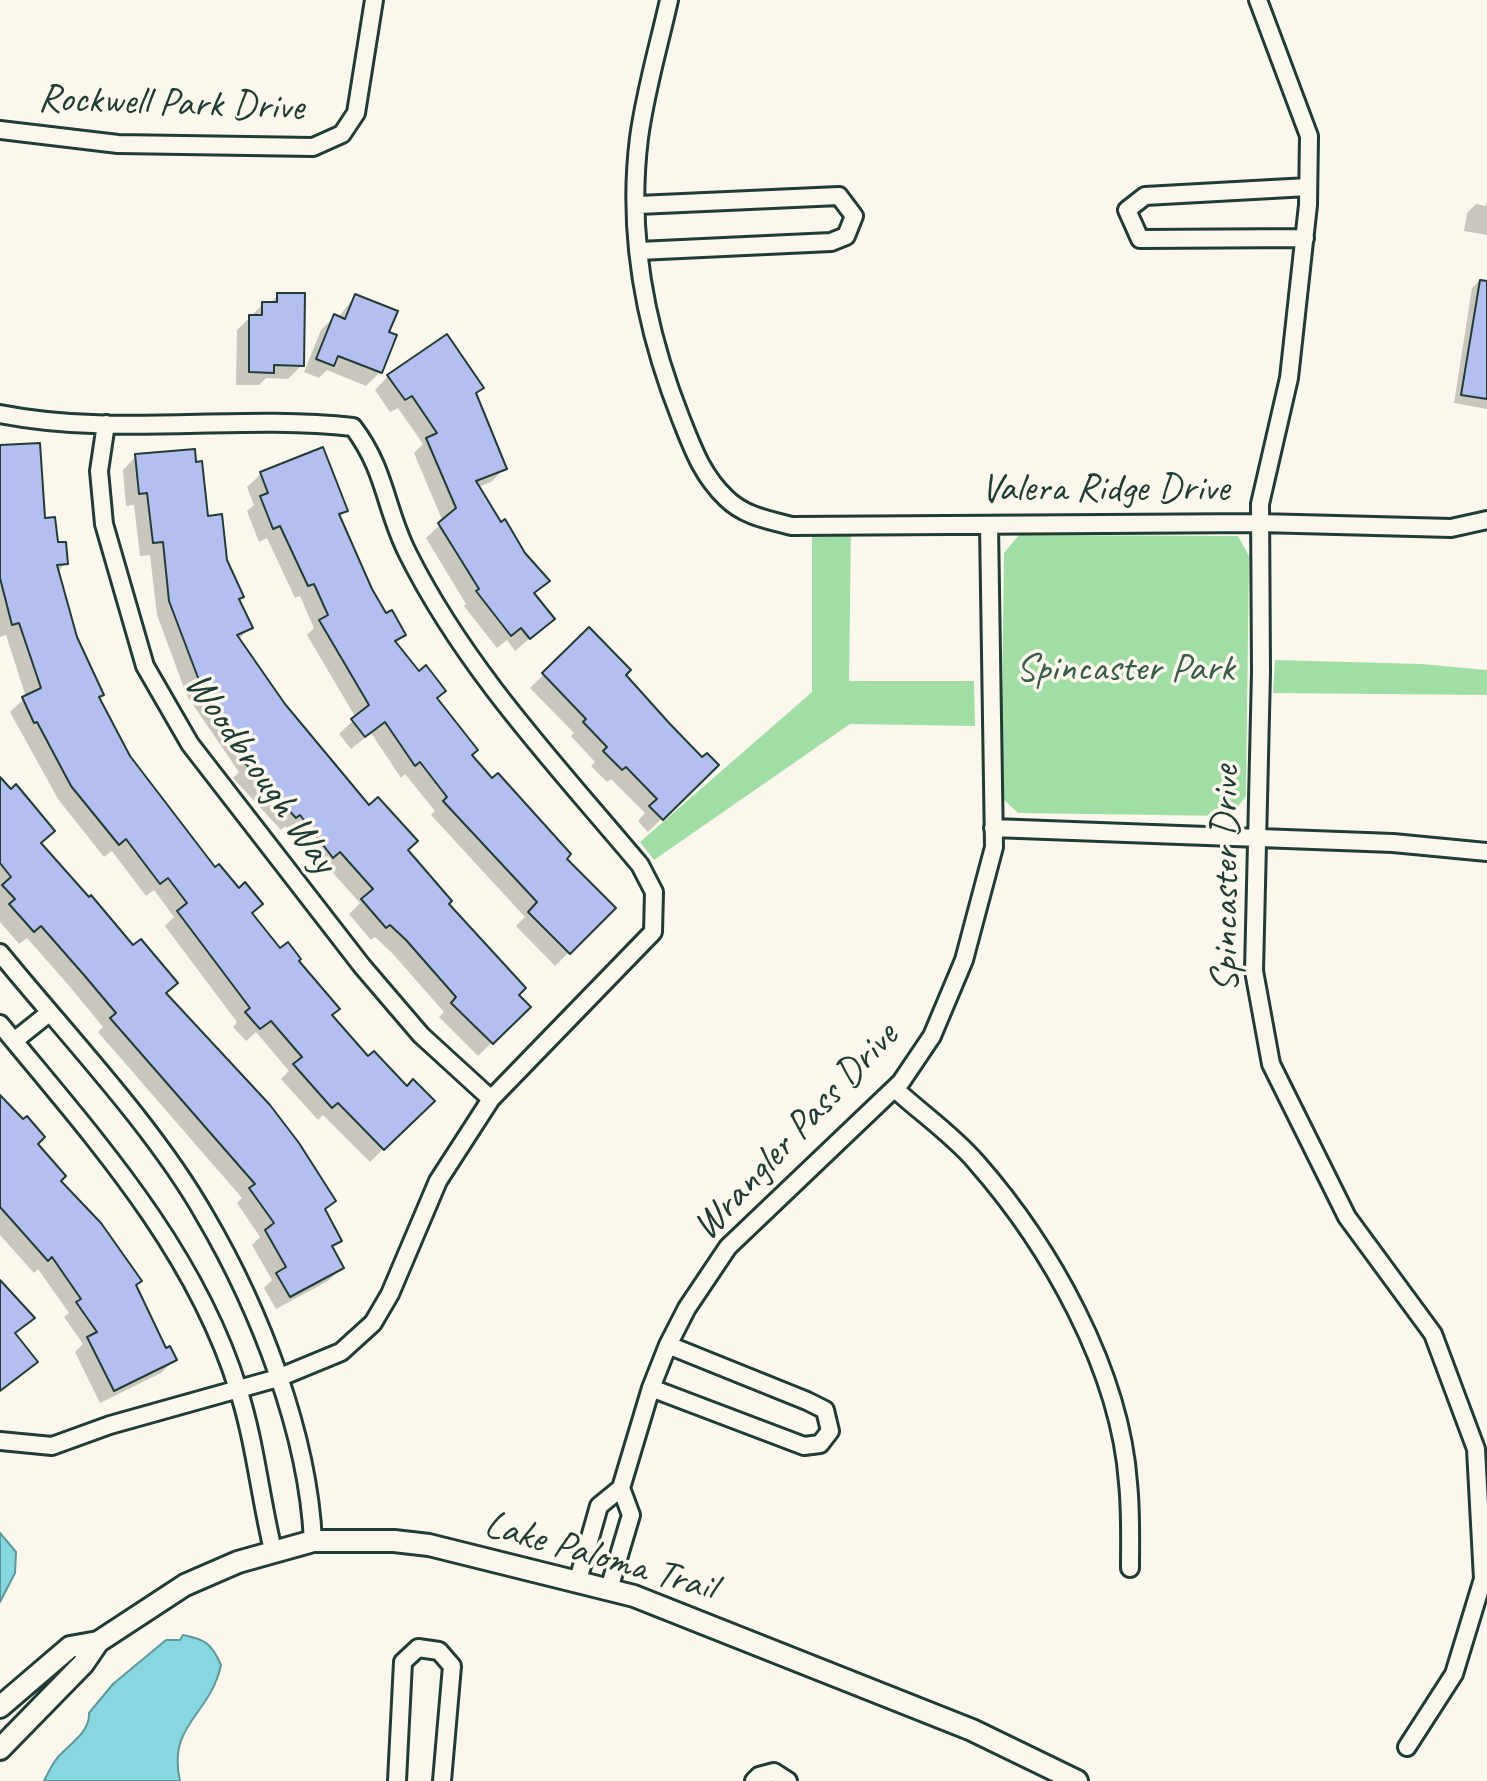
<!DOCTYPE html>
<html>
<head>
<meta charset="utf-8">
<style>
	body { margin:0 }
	canvas { display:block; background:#fbf7ec }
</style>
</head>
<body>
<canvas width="1487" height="1781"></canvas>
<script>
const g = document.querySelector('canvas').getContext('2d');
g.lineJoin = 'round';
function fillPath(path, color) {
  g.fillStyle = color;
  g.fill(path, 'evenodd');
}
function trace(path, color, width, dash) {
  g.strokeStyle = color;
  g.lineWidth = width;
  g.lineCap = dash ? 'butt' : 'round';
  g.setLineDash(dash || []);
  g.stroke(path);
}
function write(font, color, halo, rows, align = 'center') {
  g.font = font + ' Caveat,sans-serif';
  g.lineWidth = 7;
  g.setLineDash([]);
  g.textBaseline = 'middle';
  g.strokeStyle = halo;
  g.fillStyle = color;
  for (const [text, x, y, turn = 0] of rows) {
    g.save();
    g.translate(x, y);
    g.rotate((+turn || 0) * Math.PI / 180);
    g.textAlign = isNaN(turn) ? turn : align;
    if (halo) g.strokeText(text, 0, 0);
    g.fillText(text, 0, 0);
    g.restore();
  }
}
fillPath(new Path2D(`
	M851,530L849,681H974L975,726L850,724L654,860L640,842L812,692V531Z
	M1019,535L1238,536L1249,556L1246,796L1231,816L1018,813L1001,797L1004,553Z
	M1275,660L1421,664L1487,670V695L1273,693Z`), '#a1dea5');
const water = new Path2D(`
	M0,1533L16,1552L15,1573L0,1602Z
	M183,1635C205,1639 212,1644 221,1665C210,1716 167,1724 180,1781H44C48,1773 52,1764 58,1757C69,1744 90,1733 89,1713L113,1684L166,1640H180Z`);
fillPath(water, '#86d7e0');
trace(water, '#5d999b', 2);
fillPath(new Path2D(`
	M1487,199V235L1464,231L1467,213L1476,204L1486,206Z
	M1481,279L1487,281V409L1454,403L1472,288Z
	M278,295L302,365L288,379L266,378L259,385H236L237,330L263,304H269Z
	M355,296L387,333L380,372L366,386L327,370L319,378L304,372L321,330L334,317L338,318Z
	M388,376L474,395L504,469L491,482L478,487L500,525L547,581L533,595L552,619L515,651L507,640L497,648L464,606L466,604L426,538L443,522L414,453L423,444L398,408L390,412L375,390Z
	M0,447L66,563L57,572L75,638L102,695L98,699L128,757L279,951L296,961L330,1016L368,1059L407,1089L432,1101L370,1162L323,1115L318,1120L281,1079L289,1071L256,1032L246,1041L233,1027L237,1022L165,926L174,917L154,890L146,896L112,851L104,857L58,799L10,712L26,697L6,635L0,637Z
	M136,456L206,518L242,597L238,601L250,628L238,640L283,705L406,850L528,1007L478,1056L439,1017L444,1012L393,954L375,937L371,940L349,914L360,903L325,864L319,869L285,826L281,830L233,778L239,772L187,696L157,615L150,555L140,556L134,505L126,506L123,470Z
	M261,474L346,511L338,518L371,590L385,616L404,634L395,644L470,755L614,908L555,966L516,926L525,917L431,815L435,811L405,774L401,778L371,733L351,749L339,734L356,718L307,635L314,628L300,596L295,598L267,538L259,542L247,511L254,505L247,487Z
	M589,630L624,675L702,760L716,765L648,832L638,821L645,813L611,779L607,782L591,766L595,762L571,736L574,733L530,688Z
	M0,780L39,844L333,1201L324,1211L340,1240L332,1248L342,1268L328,1281L276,1309L264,1288L272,1280L252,1245L260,1237L237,1203L242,1198L98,1032L103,1027L71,988L27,938L19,944L0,922Z
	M0,1095L43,1137L36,1144L134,1286L165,1350L174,1360L161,1373L100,1403L75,1352L83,1344L64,1317L69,1313L38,1269L34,1273L0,1235Z`), '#0003');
const building = new Path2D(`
	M1480,280L1487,281V399L1461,395Z
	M277,293H305L304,366L274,365V373L249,372V315H262V302H277Z
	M355,294L398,311L389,332L397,335L382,373L338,356L334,366L316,359L334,314L345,319Z
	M447,334L484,388L476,393L507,469L476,481L501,522L505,519L525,553L550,581L534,593L555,619L530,639L521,628L511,636L476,591L479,589L438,523L456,508L426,438L437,433L412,396L405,400L387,375Z
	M40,443L45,518L55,517L58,542H66L68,564L57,565L77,637L104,695L99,697L130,756L215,867L219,864L239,888L245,882L263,904L252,913L280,948L288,942L301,959L299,961L340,1009L332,1015L368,1056L374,1051L407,1086L413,1079L435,1101L384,1150L338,1103L332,1108L293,1064L302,1057L271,1021L260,1029L245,1012L250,1008L177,911L187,903L168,878L160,884L126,839L119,845L71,786L37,722L34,723L22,697L41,688L19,623L12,625L0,578V445Z
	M323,447L348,511L339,514L372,589L386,613L392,610L406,635L395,641L419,671L426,665L446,691L437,698L478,750L472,755L492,778L498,773L571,854L567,859L616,908L570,954L528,912L537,902L443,801L447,797L420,762L415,766L385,722L365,737L351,719L369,705L319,620L328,615L314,584L308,586L280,526L273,529L260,496L268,493L260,472Z
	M195,449L196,462L202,461L208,516L222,514L227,560L244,597L239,599L253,628L237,635L285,704L369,805L378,797L418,841L408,850L452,901L449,904L526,988L519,995L531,1007L493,1044L451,1003L456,997L406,940L390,925L386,928L361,899L373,889L340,852L333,858L300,815L296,818L245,763L252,757L200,683L169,601L163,542L153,543L147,493L139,494L135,454Z
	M589,627L631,670L626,675L670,724L702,757L707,753L719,765L663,820L649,806L657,799L626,767L622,770L603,751L607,747L583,722L586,719L542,673Z
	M0,777L11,789L16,784L55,831L41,843L89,897L91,895L133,945L141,939L178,983L166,993L270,1105L299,1143L336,1201L325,1209L342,1241L332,1246L344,1268L290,1297L276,1273L286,1267L265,1230L274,1223L249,1188L255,1184L110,1018L116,1013L84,975L41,926L34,932L9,904L15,899L2,885L11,877L0,863Z
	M0,1095L23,1119L27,1116L45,1137L38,1144L66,1176L61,1181L101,1223L142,1281L136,1285L166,1348L170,1346L177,1360L114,1391L87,1337L97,1332L76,1302L81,1299L52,1257L48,1261L0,1207Z
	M0,1280L35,1318L15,1333L38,1362L0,1391Z`);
fillPath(building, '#b3bff0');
trace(building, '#1f3d34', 2);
const minor = new Path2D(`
	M669,0C659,45 645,92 639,138C627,234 646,331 681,419C693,449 702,475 726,498C744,516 768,520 792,526L1260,523L1451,528L1487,520
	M1258,0L1309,136L1308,205L1289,378L1260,504L1261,672L1254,971L1271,1064L1347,1217L1433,1334L1476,1449L1483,1579L1454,1674L1407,1747
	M0,130L118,144L313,147L342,134L356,113L374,0
	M638,205L839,196L854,216L846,236L831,242L639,251
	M1305,238L1140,239L1127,210L1145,196L1308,187
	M0,414C116,437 236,414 353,427C386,470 385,509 408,554C466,670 557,766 640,865L654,892L653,932L491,1099L438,1181L390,1294L373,1323L341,1352L278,1378L110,1425L52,1446L0,1441
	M106,424L99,471L104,524L145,666L190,744L362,966L421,1035L491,1099
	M993,828L1393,843L1487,852
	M0,953C66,1034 154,1126 205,1216C259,1308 308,1433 313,1541
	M0,1024C92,1136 194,1247 238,1389C255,1441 260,1497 273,1550
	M14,1041L49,1013
	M895,1089C921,1113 953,1135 976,1162C1050,1246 1120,1370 1128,1483C1131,1511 1130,1540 1130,1568
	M651,1388L804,1446L820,1444L830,1431L825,1410L807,1401L668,1345
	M578,1580L599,1506L621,1488L651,1388L668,1345L687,1308L728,1247L901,1082L932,1036L964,960L994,847L989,525
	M609,1589L631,1515L621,1488
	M397,1781L403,1662L418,1648L439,1651L452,1666L442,1781
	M754,1781L759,1776L774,1772L788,1781`);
const tertiary = new Path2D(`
	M0,1707L70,1647L98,1642
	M0,1749L83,1664L98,1642L185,1585L238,1562L313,1541H394L429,1545L634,1596L972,1730L1077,1781`);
trace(minor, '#1f3d34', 22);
trace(tertiary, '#1f3d34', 26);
trace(minor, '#fbf7ec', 16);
trace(tertiary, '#fbf7ec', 20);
write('40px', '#1f3d34', '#fbf7ec', [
	["Rockwell Park Drive",171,104,2],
	["Valera Ridge Drive",1105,490],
	["Woodbrough Way",260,773,55],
	["Spincaster Drive",1227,879,-90],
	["Wrangler Pass Drive",796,1132,-47],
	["Lake Paloma Trail",600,1557,16]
]);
write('40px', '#395d4b', '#fbf7ec', [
	["Spincaster Park",1125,670]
]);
</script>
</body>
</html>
